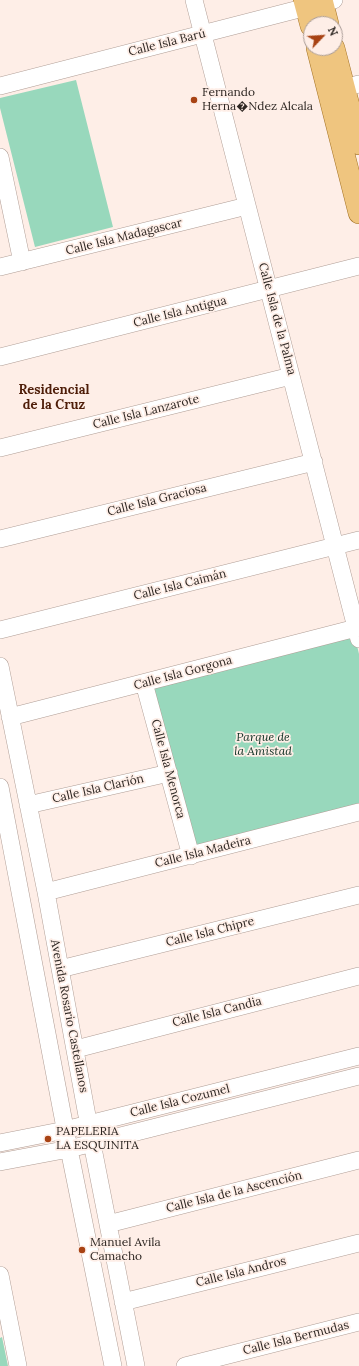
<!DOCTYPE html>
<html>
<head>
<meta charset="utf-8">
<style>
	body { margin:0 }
	#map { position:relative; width:359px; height:1366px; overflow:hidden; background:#feeee7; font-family:Lora,serif }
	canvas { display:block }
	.north { position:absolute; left:303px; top:16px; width:40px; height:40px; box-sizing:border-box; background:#feeee7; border:1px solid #ab9e99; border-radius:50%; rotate:65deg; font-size:11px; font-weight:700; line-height:16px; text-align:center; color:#2e2723 }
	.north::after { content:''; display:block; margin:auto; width:14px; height:18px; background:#a84314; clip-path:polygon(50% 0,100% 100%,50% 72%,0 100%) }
</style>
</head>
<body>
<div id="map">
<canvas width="359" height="1366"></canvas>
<div class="north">N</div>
</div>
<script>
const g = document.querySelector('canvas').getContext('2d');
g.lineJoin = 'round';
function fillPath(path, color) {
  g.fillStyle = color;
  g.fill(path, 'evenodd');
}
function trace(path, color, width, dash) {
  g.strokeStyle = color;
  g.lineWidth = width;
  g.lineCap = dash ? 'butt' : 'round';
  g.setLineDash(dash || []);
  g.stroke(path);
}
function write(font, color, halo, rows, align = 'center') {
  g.font = font + ' Lora,serif';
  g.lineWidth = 3.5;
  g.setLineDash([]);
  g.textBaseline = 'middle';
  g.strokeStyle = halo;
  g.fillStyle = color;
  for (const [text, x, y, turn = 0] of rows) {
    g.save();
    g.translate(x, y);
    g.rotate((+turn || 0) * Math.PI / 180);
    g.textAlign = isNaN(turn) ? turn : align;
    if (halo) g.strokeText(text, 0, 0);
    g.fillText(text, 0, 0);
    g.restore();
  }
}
fillPath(new Path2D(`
	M76,80L113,227L35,247L0,108V98Z
	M354,633L359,654V808L194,851L149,686Z
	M2,1337L8,1366H0V1338Z`), '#98d8bc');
const minor = new Path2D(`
	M194,0L359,639
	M0,86L334,0
	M345,88L359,84
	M0,157L22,262
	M0,267L247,206
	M0,357L359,266
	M0,448L291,376
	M0,539L314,462
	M0,630L359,540
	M0,666L46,892L92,1143L136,1366
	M144,683L191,856
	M10,717L356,628
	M0,787L69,1149L113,1366
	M28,805L169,773
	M46,892L359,812
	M60,969L359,895
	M76,1049L359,976
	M0,1143L65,1130L359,1056
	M0,1162L69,1149L359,1076
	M108,1224L359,1160
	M0,1275L18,1366
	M123,1302L359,1243
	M185,1366L359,1322`);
const major = new Path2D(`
	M304,0L311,26
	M322,0L328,24
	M317,48L359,213
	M334,48L359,144`);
trace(minor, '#b09e96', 18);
trace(major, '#a57427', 22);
trace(minor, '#fff', 17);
trace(major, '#efc57f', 21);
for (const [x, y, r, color] of [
	[194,100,4,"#a84314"],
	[48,1139,4,"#a84314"],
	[82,1250,4,"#a84314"]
]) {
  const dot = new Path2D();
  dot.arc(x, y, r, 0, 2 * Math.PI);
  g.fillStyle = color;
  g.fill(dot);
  trace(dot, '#feeee7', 1.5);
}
write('12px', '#2e2723', '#feeee7', [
	["Calle Isla Barú",167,43,-14],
	["Calle Isla Madagascar",124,237,-14],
	["Calle Isla Antigua",180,312,-14],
	["Calle Isla de la Palma",277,319,75],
	["Calle Isla Lanzarote",146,412,-14],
	["Calle Isla Graciosa",157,500,-14],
	["Calle Isla Caimán",180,585,-14],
	["Calle Isla Gorgona",183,673,-15],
	["Calle Isla Menorca",168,769,75],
	["Calle Isla Clarión",98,789,-13],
	["Calle Isla Madeira",203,852,-14],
	["Calle Isla Chipre",210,932,-14],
	["Calle Isla Candia",217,1012,-14],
	["Avenida Rosario Castellanos",69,1016,79],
	["Calle Isla Cozumel",180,1101,-14],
	["Calle Isla de la Ascención",234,1192,-14],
	["Calle Isla Andros",241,1272,-14],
	["Calle Isla Bermudas",296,1338,-14]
]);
write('12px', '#2e2723', '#feeee7', [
	["Fernando",202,93],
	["Herna�Ndez Alcala",202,107],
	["PAPELERIA",56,1132],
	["LA ESQUINITA",56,1146],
	["Manuel Avila",90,1243],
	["Camacho",90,1257]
], 'left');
write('italic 12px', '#103124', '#feeee7', [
	["Parque de",263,738],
	["la Amistad",263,752]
]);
write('bold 13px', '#4e1d08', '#feeee7', [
	["Residencial",54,390],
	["de la Cruz",54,405]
]);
</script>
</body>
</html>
